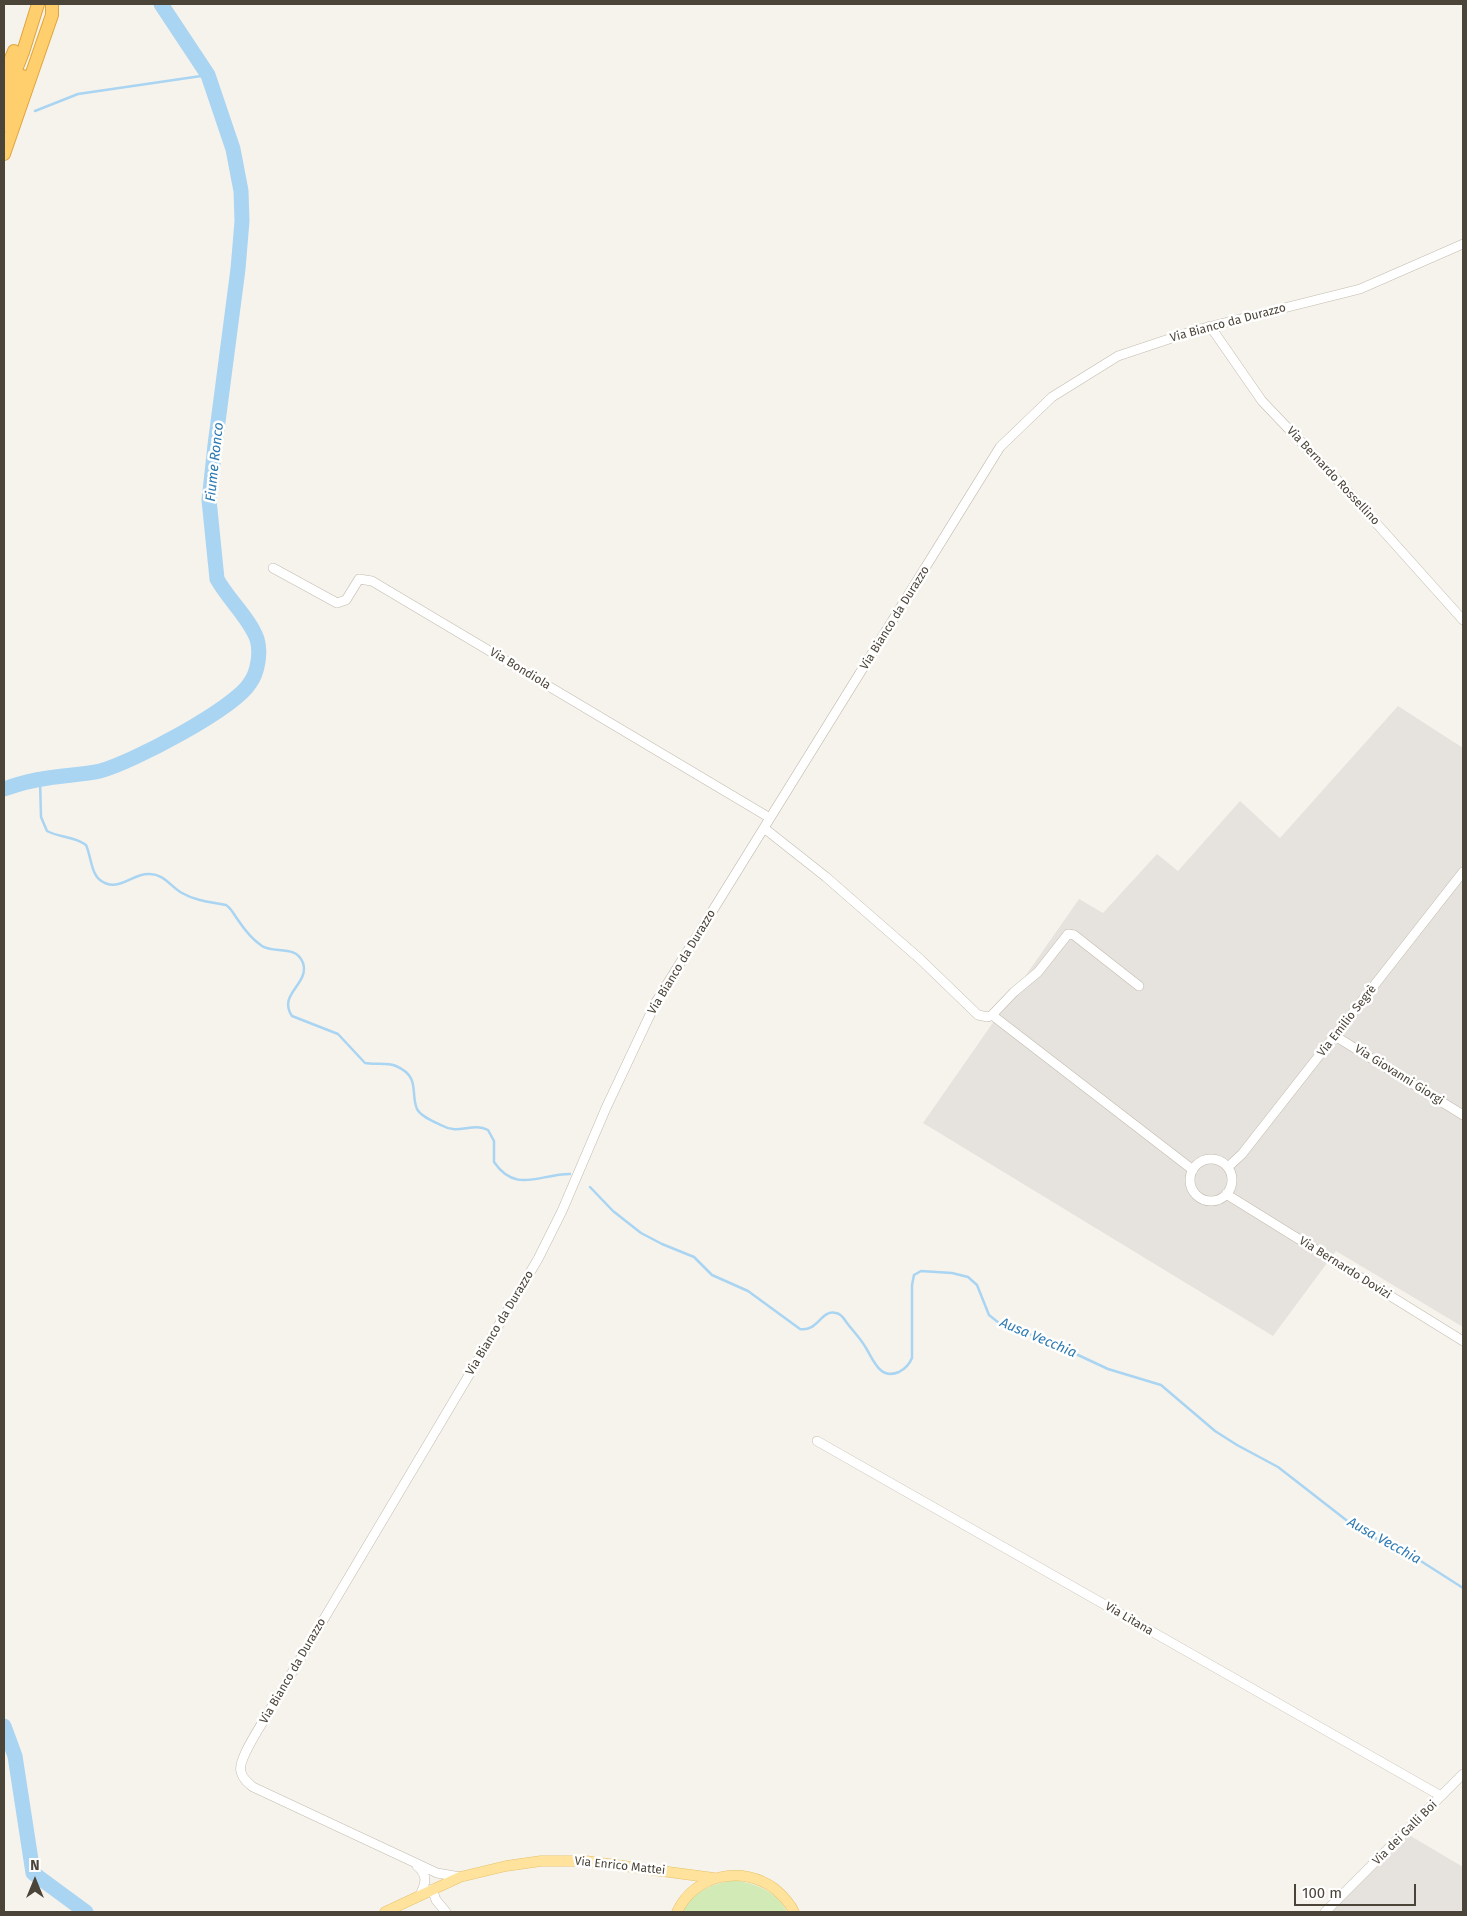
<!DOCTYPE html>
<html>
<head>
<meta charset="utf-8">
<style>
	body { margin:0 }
	#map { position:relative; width:1467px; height:1916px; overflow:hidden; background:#f6f3ec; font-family:"Fira Sans",sans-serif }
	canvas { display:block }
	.frame { position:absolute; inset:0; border:5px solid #4b4439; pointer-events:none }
	.north { position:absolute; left:10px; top:1856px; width:50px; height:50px; -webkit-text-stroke:4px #fff; paint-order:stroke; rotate:0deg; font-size:14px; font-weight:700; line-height:20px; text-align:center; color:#4b4439 }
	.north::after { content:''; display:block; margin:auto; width:18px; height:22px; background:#4b4439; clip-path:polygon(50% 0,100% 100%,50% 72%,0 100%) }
	.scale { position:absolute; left:1294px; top:1884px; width:122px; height:22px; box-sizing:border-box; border:2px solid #4b4439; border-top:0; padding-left:6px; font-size:15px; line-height:18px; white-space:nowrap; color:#4b4439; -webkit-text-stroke:4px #fff; paint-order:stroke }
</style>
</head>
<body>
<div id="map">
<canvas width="1467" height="1916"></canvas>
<div class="frame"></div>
<div class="north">N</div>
<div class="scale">100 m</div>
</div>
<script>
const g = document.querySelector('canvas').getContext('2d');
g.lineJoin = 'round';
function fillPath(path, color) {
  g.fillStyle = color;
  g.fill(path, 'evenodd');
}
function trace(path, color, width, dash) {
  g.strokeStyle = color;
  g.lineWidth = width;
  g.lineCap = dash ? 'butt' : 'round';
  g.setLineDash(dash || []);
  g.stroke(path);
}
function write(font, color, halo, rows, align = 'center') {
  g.font = font + ' "Fira Sans",sans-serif';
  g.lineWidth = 5;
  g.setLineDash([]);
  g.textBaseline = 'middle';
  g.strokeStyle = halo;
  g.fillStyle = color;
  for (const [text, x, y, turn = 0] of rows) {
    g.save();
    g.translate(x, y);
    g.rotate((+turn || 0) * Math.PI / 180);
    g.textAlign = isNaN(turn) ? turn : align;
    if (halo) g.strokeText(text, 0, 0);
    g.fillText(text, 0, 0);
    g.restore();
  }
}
fillPath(new Path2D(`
	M1398,706L1463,748V1327L1336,1251L1273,1336L923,1123L1079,899L1103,913L1157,854L1178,871L1240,801L1280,838Z
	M1409,1835L1463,1867V1912H1332Z`), '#e6e2dd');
fillPath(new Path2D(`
	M734,1880C757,1884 776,1891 787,1912H682C693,1891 712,1884 734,1880Z`), '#d2eab5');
trace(new Path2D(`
	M35,111L78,94L208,75
	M40,780L41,817L47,831C60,838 74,836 86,845C91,856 91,873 100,880C118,894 133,872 150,874C164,874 171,887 182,893C196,901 211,902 226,905C232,909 234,915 238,920C244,929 253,940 262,946C274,954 296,944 303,963C310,984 277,994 292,1016L338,1034L365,1063C375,1065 387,1062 396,1066C421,1077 410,1093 417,1109C421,1117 435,1122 443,1126C458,1135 473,1122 488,1130L494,1141V1162C516,1194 539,1174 570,1174
	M590,1187L613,1211L641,1233L662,1244L694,1257L712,1275L748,1291L800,1329C818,1332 821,1309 836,1313C842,1314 844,1319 847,1323C853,1331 861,1339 866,1348C874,1361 880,1380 899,1372C905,1369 909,1365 912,1358V1285L914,1275L921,1271L952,1273L968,1277L977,1285L989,1315L999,1323L1046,1340L1108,1369L1161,1385L1215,1431L1237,1445L1278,1467L1359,1530L1367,1535L1402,1549L1463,1588`), '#a9d4f2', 2.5);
trace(new Path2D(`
	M4,789C18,784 33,780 48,778C65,775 83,775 100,771C131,763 234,709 250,683C258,672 261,652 257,639C250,619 228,599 217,579L209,500L215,445L238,269L242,221L241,191L233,149L208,75L161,4
	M4,1726L15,1756L33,1873L86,1912`), '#a9d4f2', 15);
const minor = new Path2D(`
	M1210,326L1262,401L1343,486L1463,620
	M273,568L337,603L346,600L359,579L372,581L770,818
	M764,828L826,877L920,959L978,1015L988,1017L992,1015L1014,992L1038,972L1068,934L1074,935L1139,986
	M992,1015L1193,1170
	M1335,1036L1463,1115
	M1190 1180a21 21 0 1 1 42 0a21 21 0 1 1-42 0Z
	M1228,1167L1242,1154L1463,872
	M1226,1194L1463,1341
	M817,1441L1441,1796
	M417,1866C428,1875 426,1883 420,1895
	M460,1877L437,1873L253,1787C248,1783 243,1779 241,1772C237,1761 259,1729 265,1718L538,1259L562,1211L606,1108L656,1002L1000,447L1052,397L1118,356L1196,330L1360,289L1463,244
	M432,1889L436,1900L446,1912
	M1325,1912L1463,1774`);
const major = new Path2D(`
	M385,1912L460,1877L506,1866L541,1861H586L714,1878
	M677,1912C694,1875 742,1864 775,1889C782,1895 790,1903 794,1912`);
const highway = new Path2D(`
	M4,76L14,51
	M4,100L23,52L38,4
	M4,125L23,76
	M4,154L52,15V4`);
trace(minor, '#c2bbae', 10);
trace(major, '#e6c16a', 11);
trace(highway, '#e0a43c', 14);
trace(minor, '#fff', 9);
trace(major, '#ffe39c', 10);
trace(highway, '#ffcf6e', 12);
write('12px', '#4b4439', '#fff', [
	["Via Bianco da Durazzo",1228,323,-15],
	["Via Bernardo Rossellino",1333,476,47],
	["Via Bianco da Durazzo",895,618,-58],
	["Via Bondiola",520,669,31],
	["Via Bianco da Durazzo",682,962,-59],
	["Via Emilio Segrè",1347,1021,-52],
	["Via Giovanni Giorgi",1399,1075,32],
	["Via Bernardo Dovizi",1345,1268,32],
	["Via Bianco da Durazzo",500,1323,-59],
	["Via Litana",1129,1619,30],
	["Via Bianco da Durazzo",293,1671,-60],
	["Via dei Galli Boi",1405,1833,-45],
	["Via Enrico Mattei",620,1866,6]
]);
write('italic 14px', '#2e7ab2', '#fff', [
	["Fiume Ronco",215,462,-84],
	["Ausa Vecchia",1038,1338,23],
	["Ausa Vecchia",1384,1541,29]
]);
</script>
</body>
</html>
